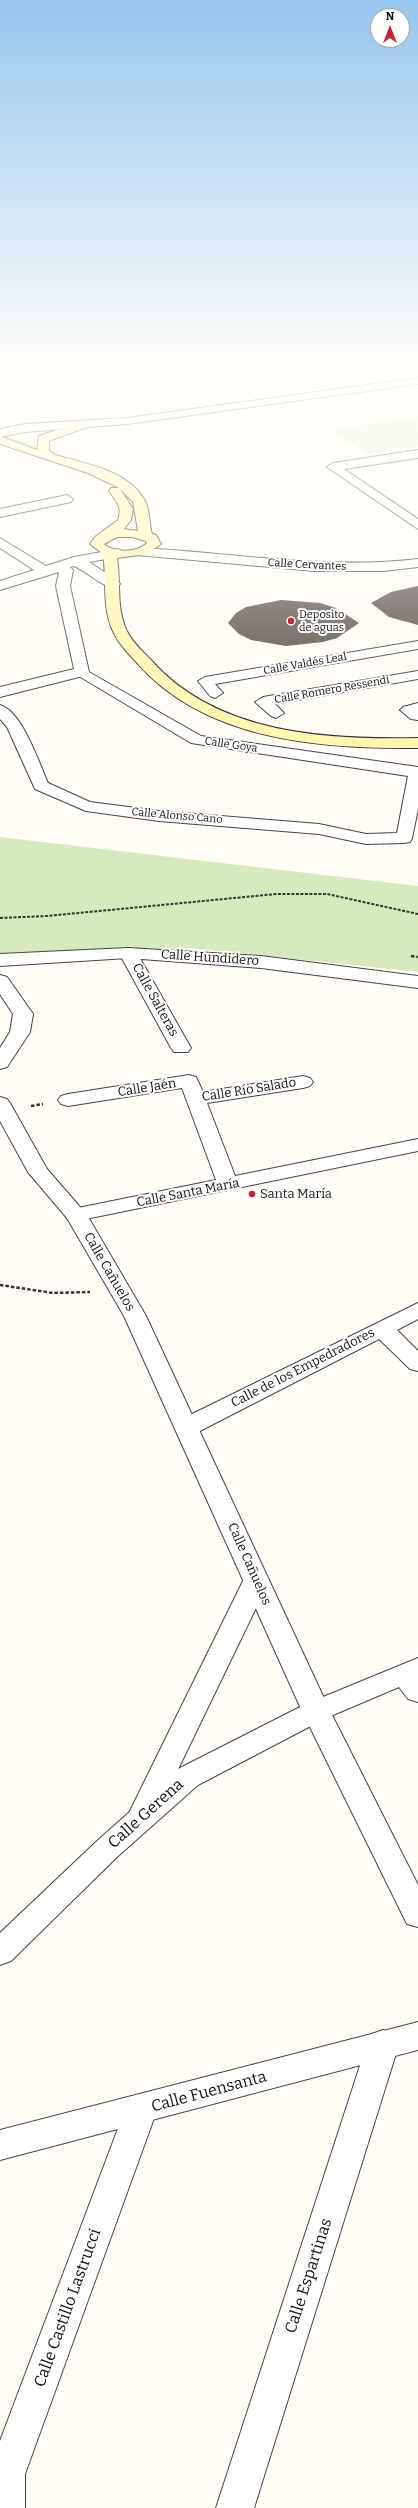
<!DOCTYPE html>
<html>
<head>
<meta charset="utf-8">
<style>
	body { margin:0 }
	#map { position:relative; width:418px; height:2508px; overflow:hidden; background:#fffdf5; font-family:Bitter,serif }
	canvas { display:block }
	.north { position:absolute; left:370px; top:8px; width:40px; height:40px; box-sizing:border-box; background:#fff; border:1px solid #a0a0a0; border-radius:50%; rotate:0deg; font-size:11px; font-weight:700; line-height:16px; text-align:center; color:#111 }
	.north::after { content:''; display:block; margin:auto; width:14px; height:18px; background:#c4262e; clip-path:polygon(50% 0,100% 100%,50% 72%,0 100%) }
</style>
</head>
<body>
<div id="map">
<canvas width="418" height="2508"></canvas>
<div class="north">N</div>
</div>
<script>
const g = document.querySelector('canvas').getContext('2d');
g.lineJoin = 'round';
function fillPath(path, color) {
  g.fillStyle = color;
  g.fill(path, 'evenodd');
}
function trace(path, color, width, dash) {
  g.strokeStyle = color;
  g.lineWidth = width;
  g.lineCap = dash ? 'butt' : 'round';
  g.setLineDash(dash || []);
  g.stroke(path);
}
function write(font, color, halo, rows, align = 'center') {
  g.font = font + ' Bitter,serif';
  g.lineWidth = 4;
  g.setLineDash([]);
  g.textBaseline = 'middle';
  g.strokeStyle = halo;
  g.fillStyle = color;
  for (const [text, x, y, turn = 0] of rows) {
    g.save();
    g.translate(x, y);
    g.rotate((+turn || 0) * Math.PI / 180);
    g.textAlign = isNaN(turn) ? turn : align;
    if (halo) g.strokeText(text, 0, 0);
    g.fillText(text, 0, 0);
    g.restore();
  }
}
fillPath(new Path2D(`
	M0,837L418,886V972L191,948L0,953Z`), '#d5ebbd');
fillPath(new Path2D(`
	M418,417V446L367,454L330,429Z`), '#e6f2cf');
fillPath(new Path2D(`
	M418,586V625L389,617L371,603L391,592Z
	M281,600L320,603L336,608L359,623L337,638L323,642L286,646L251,640L239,634L228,623L236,613L246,607Z`), '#5a524d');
const pedestrian = new Path2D(`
	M256,1572L265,1574L269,1581L155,1817L151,1825L141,1828L131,1825L127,1817L243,1581L247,1574Z`);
const minor = new Path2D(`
	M418,450V458L344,469L418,519V529L327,467L333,463Z
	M67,495L73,499L71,502L0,517V509Z
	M142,548C235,553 325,570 418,559V567L384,571H314L137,555L135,552Z
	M418,641V649L215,684L223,693L215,698L210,696L198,681L205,677Z
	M82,668L201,736L418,767V809L412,838L410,842L404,843L366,844L319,834L159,821L86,811L35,789L7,727L0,719V705C22,711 39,763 48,783L90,802L159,811L319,824L366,834L397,833L408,776L191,743L77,675L75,672Z
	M418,671V679L275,704L284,713L276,718L271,716L255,702L263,697Z
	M418,703V720L411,719L400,710L403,707Z
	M128,948L134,949L137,953L191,1048L188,1052H174L171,1048L119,953L122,949Z
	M189,1075L196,1077L203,1092L303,1076L310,1078L313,1082L310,1086L303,1088L207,1103L235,1176L418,1139V1151L76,1221L68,1220L65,1215L68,1210L216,1180L182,1088L68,1106L61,1104L58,1100L61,1096L68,1094Z
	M418,1303V1319L397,1330L418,1351V1371L410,1369L379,1339L196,1433L187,1435L178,1433L175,1427L178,1421Z
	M418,1658V1702L408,1699L399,1687L326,1718L198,1785L117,1857L11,1961L0,1965V1933L97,1841L178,1769L306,1704Z
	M383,2030L394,2034L399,2044L254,2508H216L367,2044L372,2034Z
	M141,2095L153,2100L157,2110L25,2474V2508H0V2441L125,2110L129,2100Z`);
const tertiary = new Path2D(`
	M418,378V384L127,424L25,432L0,437V429L25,424L127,418Z
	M0,538L46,566L74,557L118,549L125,553L123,556L89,562L118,581L120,584L118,587C104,590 87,571 74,566L70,567L73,570L70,586L89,672L87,675L0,697V687L74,669L56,586L59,572L0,590V581L34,570L0,548Z
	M128,948L261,956L418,976V988L261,968L128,958L0,966V954Z
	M0,975L7,977L33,1014L30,1032L7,1067L0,1069V1048L10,1032L13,1014L0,994Z
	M0,1097L7,1099L10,1103L47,1169L87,1215L146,1316L330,1711L418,1885V1927L407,1924L302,1711L124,1316L67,1218L28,1172L0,1121Z
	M418,2022V2050L0,2160V2130Z`);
const secondary = new Path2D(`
	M83,421L89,425L87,427L49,441V450L55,455C84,463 130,471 145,501C150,511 149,523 152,534L156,535L161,544L147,554L117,558C121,581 116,606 126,629C131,641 142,651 151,660C216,734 326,740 418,738V748C321,749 206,741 137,663C128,653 117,642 112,629C102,606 107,579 103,554L90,544L95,537L118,520C123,507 116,501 109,491L111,488H119L88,473L0,444V436L37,450L39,436ZM120,489L133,502L138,531L124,529L131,520L133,509ZM117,537H132L146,541L147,543C137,553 114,553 104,544Z`);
trace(pedestrian, '#444', 2);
trace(minor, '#444', 2);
trace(tertiary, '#444', 2);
trace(secondary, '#333', 2);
trace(new Path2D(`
	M0,918L47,916L276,894H327L418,914`), '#333', 2, [3, 1.5]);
trace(new Path2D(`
	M411,956L418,957
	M31,1106L43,1104
	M0,1285L53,1293L90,1292`), '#333', 2.5, [3.5, 2]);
fillPath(pedestrian, '#fff');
fillPath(minor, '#fff');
fillPath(tertiary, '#fff');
fillPath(secondary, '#fff6b0');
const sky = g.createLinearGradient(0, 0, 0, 710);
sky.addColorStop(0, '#95c6ee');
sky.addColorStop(0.51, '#fffefa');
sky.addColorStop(1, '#fffefa00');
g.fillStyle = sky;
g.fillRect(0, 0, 418, 710);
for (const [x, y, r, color] of [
	[291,621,4,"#c4262e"],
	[252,1194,4,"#c4262e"]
]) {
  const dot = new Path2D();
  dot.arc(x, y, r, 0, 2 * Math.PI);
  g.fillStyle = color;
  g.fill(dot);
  trace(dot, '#fff', 1.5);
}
write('11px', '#111', '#fff', [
	["Calle Cervantes",307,565,3],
	["Calle Valdés Leal",305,664,-10],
	["Calle Romero Ressendi",332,690,-10],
	["Calle Goya",231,745,8],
	["Calle Alonso Cano",177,816,5]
]);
write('11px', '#111', '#fff', [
	["Deposito",299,615],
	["de aguas",299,628]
], 'left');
write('13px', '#111', '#fff', [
	["Calle Hundidero",210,958,4],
	["Calle Salteras",155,1000,61],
	["Calle Jaén",147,1088,-9],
	["Calle Río Salado",249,1090,-9],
	["Calle Santa María",188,1193,-11],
	["Calle Cañuelos",109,1272,60],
	["Calle de los Empedradores",303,1368,-27],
	["Calle Cañuelos",249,1564,66]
]);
write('13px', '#111', '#fff', [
	["Santa María",260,1194]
], 'left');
write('16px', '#111', '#fff', [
	["Calle Gerena",146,1814,-42],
	["Calle Fuensanta",209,2092,-15],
	["Calle Espartinas",309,2276,-72],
	["Calle Castillo Lastrucci",68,2308,-70]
]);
</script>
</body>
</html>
